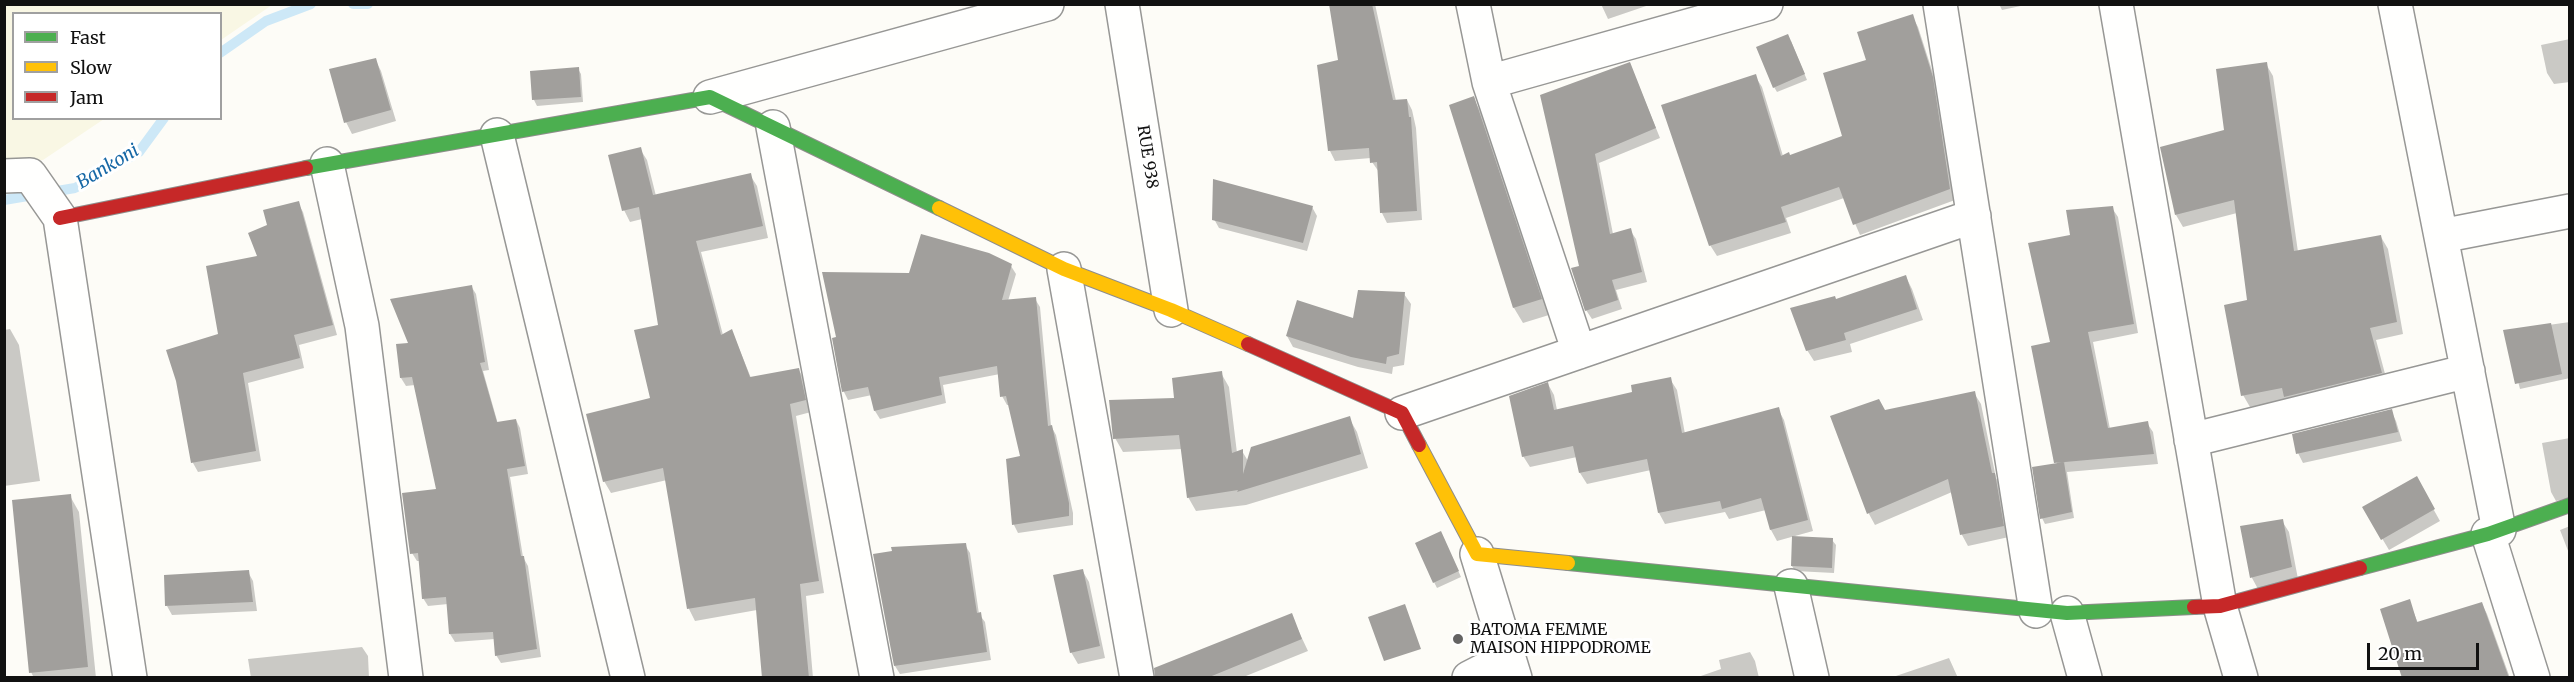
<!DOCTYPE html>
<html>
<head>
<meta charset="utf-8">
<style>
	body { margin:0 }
	#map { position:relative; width:2574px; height:682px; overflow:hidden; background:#fdfcf7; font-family:Merriweather,serif }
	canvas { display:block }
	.frame { position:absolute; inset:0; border:6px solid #111; pointer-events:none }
	.legend { position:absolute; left:12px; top:12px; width:210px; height:108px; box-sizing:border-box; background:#fff; border:2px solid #a0a0a0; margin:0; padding:8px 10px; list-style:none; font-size:18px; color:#111 }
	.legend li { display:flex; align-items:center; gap:12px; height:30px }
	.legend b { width:30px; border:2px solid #a0a0a0 }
	.scale { position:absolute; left:2367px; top:643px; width:112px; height:27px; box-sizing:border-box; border:3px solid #111; border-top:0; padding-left:8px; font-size:18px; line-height:21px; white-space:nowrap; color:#111; -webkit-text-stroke:4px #fff; paint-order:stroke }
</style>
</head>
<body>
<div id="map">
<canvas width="2574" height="682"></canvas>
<div class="frame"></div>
<ul class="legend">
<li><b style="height:8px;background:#4caf50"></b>Fast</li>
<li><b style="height:8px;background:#ffc107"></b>Slow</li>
<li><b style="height:8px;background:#c62828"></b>Jam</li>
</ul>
<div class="scale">20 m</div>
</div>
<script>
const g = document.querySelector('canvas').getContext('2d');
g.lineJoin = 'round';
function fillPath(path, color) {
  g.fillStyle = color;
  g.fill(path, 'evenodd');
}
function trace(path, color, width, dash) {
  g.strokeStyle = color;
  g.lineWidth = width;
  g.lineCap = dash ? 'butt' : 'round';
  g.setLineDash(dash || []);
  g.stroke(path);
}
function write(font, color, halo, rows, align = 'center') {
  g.font = font + ' Merriweather,serif';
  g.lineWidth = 6;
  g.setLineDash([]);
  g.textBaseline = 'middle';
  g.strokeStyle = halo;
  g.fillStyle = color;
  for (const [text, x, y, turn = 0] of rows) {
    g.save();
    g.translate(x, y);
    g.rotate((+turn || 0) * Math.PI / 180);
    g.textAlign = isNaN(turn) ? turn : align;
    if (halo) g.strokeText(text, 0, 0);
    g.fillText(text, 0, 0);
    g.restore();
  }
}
fillPath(new Path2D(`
	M5,5H272L221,40L220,14H14V118L104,119L43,160L5,163Z`), '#f9f7e4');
fillPath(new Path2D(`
	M1330,4H1375L1396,101L1407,100L1412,110L1416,128L1422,220L1387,223L1382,213L1379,172L1372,162L1371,158L1335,161L1330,151L1339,61Z
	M1601,4H1652L1608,19Z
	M1999,4H2030L2002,10Z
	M1912,16L1918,27L1938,89L1955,200L1860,235L1844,198L1786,218L1791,233L1717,256L1710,245L1755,76L1762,87L1783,156L1790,157L1844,137L1867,61Z
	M2570,39V82L2554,84L2547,73L2541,45Z
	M1791,41L1807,80L1777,92L1774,87Z
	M375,59L381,71L396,121L352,134L346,122Z
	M1630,64L1660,138L1599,163L1613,234L1630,230L1636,239L1647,282L1616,290L1622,309L1592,319L1586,310L1581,267L1542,96Z
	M2266,64L2273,76L2298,252L2381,237L2388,249L2403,334L2376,340L2388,385L2250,407L2243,395L2249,301L2237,213L2183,227L2176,215Z
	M578,69L581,74L583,102L537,106L534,100L531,72Z
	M1473,98L1482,114L1549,315L1523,323L1514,308Z
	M640,149L647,160L656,196L750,175L757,186L768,238L701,252L723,335L732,331L751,378L799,370L805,381L811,412L796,416L824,593L806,596L813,678H763L757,610L695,621L689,609L667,480L611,493L604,481L652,399L660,326L642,219L630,222L624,210Z
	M298,203L303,212L337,335L299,345L304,368L248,383L261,461L198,472L193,463L220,335L259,258L269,226Z
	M1312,207L1317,216L1307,251L1219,228L1214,219Z
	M2112,208L2118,217L2138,333L2093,342L2110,429L2147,423L2153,432L2158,464L2067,472L2074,518L2045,524L2042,518L2057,465L2052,343L2071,236Z
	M1011,266L1016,274L1008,301L1035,299L1040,307L1051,426L1056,435L1073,513V525L1018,533L1014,525L1022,457L1009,405H1007L1002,396L1000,374L943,385L946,403L880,419L875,411L872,395L848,400L844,392L834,339L838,338L911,275Z
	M1906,277L1912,289L1923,320L1850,344L1852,352L1814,361L1807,350L1836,300Z
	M471,286L476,294L489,370L483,371L498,424L516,420L520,428L528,474L510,477L523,557L528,566L541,657L501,663L496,655L495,639L455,642L450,634L448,604L428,606L423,598L420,561H417L412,553L438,490L415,385L406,386L401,378L410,344Z
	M1404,294L1411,304L1404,365L1393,367L1392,374L1358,367L1293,347L1287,336L1354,320Z
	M2570,322V378L2520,389L2505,331Z
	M10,329L19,345L40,481L4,486V330Z
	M1221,373L1229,387L1237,453L1242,451L1248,461L1349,418L1357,432L1368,468L1246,505L1196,511L1188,497L1182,449L1123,452L1115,438Z
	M1670,379L1677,390L1685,434L1778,409L1784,420L1813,531L1777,541L1771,530L1766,510L1729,519L1725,512L1665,524L1659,513L1651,470L1587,484L1580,473L1577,457L1530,467L1523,456L1548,384L1554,395L1557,410L1634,393Z
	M1974,393L1981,404L1996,478L2001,486L2009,537L1968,546L1962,535L1952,492L1875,525L1869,514L1832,417L1885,412Z
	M2391,411L2396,421L2402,441L2303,463L2298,453Z
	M2570,438V498L2556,501L2551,492L2542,443Z
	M2416,478L2440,521L2389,550L2364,508Z
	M70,496L79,512L96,678H34L31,672Z
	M2282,521L2289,532L2298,579L2258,589L2252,578L2242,528Z
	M2570,526V556L2560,530Z
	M1444,539L1461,577L1437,588L1434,582Z
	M1832,540L1836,545L1834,573L1795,571L1792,566Z
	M965,545L970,553L979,614L985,622L991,660L900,674L895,666Z
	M1082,570L1089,582L1105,658L1078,664L1071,652Z
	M248,572L253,581L257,611L172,615L167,606Z
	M2409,601L2418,623L2482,604L2487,614L2510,678H2404Z
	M1291,615L1308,651L1241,678H1176Z
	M362,647L368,656L369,678H251L248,659Z
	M1750,652L1755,661L1759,678H1695L1721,669L1719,660Z
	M1949,658L1958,678H1890Z`), '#0003');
trace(new Path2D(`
	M353,4H368
	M220,53L266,21L311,4
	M4,200L75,188L139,152L164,118`), '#cde8f7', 10);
fillPath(new Path2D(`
	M1329,4H1372L1393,100L1407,99L1409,117H1411L1417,211L1380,213L1377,162L1370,163L1369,148L1328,151L1317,65L1338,60Z
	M1913,14L1933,77L1950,189L1853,225L1839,187L1781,207L1786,222L1709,246L1661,105L1756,74L1781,156L1789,152L1790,155L1842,136L1823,73L1866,60L1857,32Z
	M1788,34L1805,74L1773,88L1756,47Z
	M376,58L391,110L344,123L329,69Z
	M1630,62L1656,128L1595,154L1610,234L1631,228L1642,272L1612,280L1618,300L1585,311L1571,268L1579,266L1540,95Z
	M2267,62L2294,251L2381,235L2397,322L2370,328L2382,373L2284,397L2282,388L2241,396L2224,305L2247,300L2234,200L2175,215L2160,147L2224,130L2216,69Z
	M579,67L581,97L532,100L530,71Z
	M1474,96L1542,299L1513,308L1449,105Z
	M641,147L653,195L751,173L763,226L696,241L721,335L732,329L750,377L799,368L806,400L790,404L819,581L800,584L809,678H762L755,598L687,609L663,468L603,482L586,414L650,398L634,330L658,325L639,207L622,211L608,155Z
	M1213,179L1313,206L1303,243L1212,220Z
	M299,201L333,325L294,335L300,358L243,373L256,451L191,463L176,381L166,350L218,334L206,266L257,256L248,233L267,225L263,210Z
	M2113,206L2134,324L2088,332L2108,428L2148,421L2154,454L2054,463L2031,346L2050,342L2028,243L2070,235L2066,210Z
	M921,234L989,253L1012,264L1002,300L1036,297L1048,426L1052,425L1069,503V516L1012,525L1006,459L1020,456L1006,396L1000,397L997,366L939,377L942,395L874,411L868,387L842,392L832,338L836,337L822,272L909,273Z
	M1906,275L1917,309L1844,333L1846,340L1806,351L1790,308L1835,296L1836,299Z
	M472,285L485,362L480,363L497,422L516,419L525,466L507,469L521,556H524L537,649L495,656L493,632L449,634L446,597L422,599L418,553L410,554L402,493L436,489L412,377L400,378L396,344L408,343L390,299Z
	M1358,290L1405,292L1399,354L1387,357L1386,364L1351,357L1286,336L1297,300L1353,318Z
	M2551,323L2562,374L2515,384L2503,330Z
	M1222,371L1232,453L1243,449V474L1251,447L1350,416L1361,454L1237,492L1238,490L1187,498L1179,435L1113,439L1109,400L1174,398L1172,378Z
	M1671,377L1682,433L1779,407L1808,520L1770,530L1761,498L1722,509L1720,501L1658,513L1647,459L1579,473L1573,446L1522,457L1509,396L1548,382L1554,410L1632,392L1631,385Z
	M1975,391L1992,473H1995L2004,526L1960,535L1948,479L1867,514L1830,416L1879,399L1885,410Z
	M2392,409L2398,432L2296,454L2292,434Z
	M2064,462L2072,512L2040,519L2032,467Z
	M2417,476L2435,509L2381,540L2362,507Z
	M71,494L88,667L29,673L12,500Z
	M2283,519L2292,567L2250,578L2240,526Z
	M1441,531L1459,571L1433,583L1415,543Z
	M1792,536L1833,538L1832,568L1791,566Z
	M966,543L977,613L981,612L987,652L894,666L873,554L892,551L891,547Z
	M1083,569L1100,646L1070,653L1053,575Z
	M249,570L253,602L165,606L164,575Z
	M2410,599L2417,622L2482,602L2509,678H2402L2380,609Z
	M1405,604L1421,649L1384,661L1368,617Z
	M1292,613L1302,639L1207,678H1155L1154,668Z`), '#a19f9c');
const street = new Path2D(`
	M1122,4L1171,310
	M1473,4L1489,82L1579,352
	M1940,4L2036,611
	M2116,4L2220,606L2241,678
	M2395,4L2499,530
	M1489,82L1766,4
	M710,97L1047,4
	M773,127L877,678
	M497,135L628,678
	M327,164L362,326L406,678
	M4,176L30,175L60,218L130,678
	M2441,236L2570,211
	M1064,269L1137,678
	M1402,413L1974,216
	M2191,440L2468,371
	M2488,534L2533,678
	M1477,554L1515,678
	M1791,586L1812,678
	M2067,613L2085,678
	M1469,678L1508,658`);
const fast = new Path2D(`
	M306,168L710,97L939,208
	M1568,563L2067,613L2194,607
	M2360,568L2488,534L2570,505`);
const slow = new Path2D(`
	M939,208L1064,269L1171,310L1248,344
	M1419,445L1477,554L1568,563`);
const jam = new Path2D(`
	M60,218L306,168
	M1248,344L1402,413L1419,445
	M2194,607L2220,606L2360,568`);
trace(street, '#979795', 36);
trace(fast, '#8e8d8b', 16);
trace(slow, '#8e8d8b', 16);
trace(jam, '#8e8d8b', 16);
trace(street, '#fffffe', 33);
trace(fast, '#4caf50', 14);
trace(slow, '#ffc107', 14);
trace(jam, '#c62828', 14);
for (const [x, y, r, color] of [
	[1458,639,6,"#646362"]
]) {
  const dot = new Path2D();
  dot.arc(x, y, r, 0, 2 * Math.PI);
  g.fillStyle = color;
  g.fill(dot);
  trace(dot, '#fff', 2);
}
write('16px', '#111', '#fff', [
	["RUE 938",1147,157,81]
]);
write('16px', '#111', '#fff', [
	["BATOMA FEMME",1470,630],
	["MAISON HIPPODROME",1470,648]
], 'left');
write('italic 18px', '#1768a6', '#fff', [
	["Bankoni",108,167,-31]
]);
</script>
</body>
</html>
